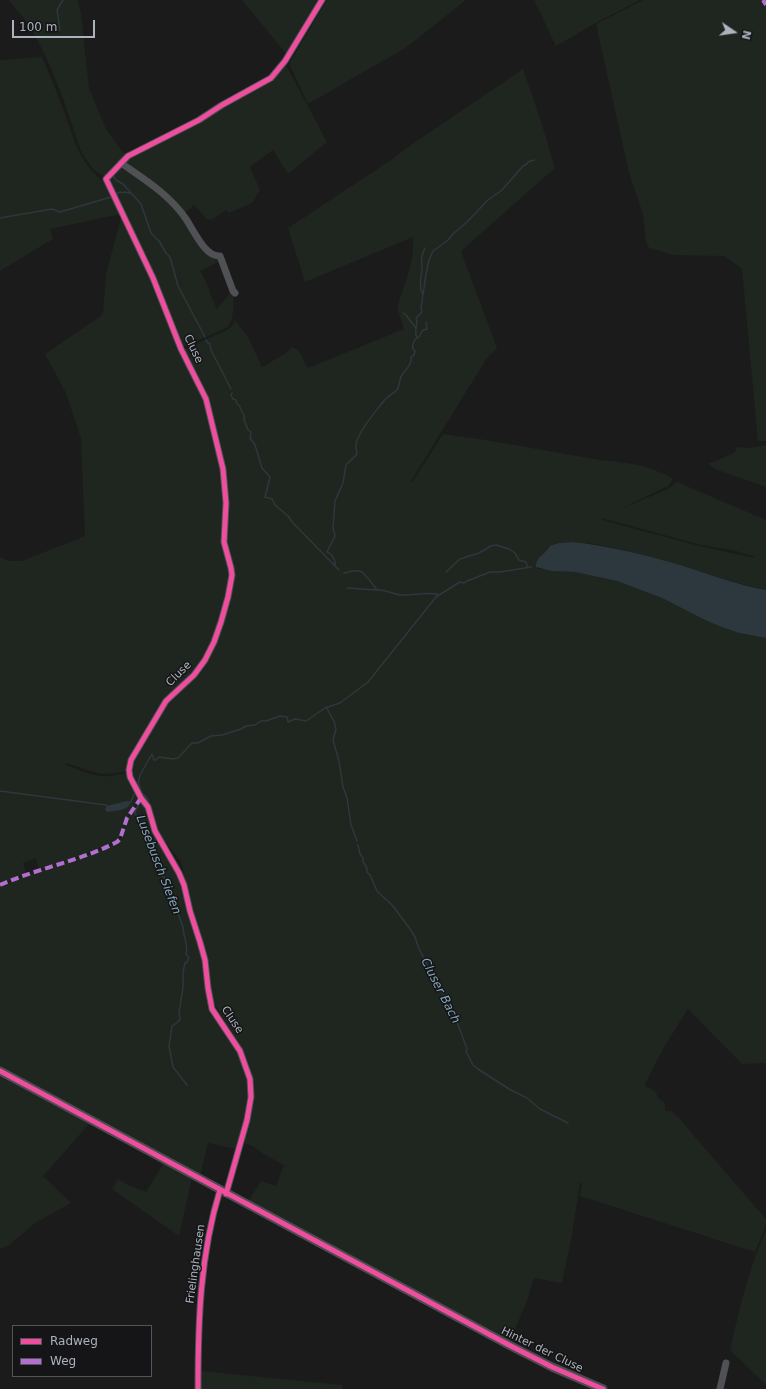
<!DOCTYPE html>
<html>
<head>
<meta charset="utf-8">
<style>
	body { margin:0 }
	#map { position:relative; width:766px; height:1389px; overflow:hidden; background:#1b1b1b; font-family:"DejaVu Sans",sans-serif }
	canvas { display:block }
	.legend { position:absolute; left:12px; top:1325px; width:140px; height:52px; box-sizing:border-box; background:#151517; border:1px solid #515459; margin:0; padding:5px 7px; list-style:none; font-size:12px; color:#acb3bc }
	.legend li { display:flex; align-items:center; gap:8px; height:20px }
	.legend b { width:20px; border:1px solid #515459 }
	.north { position:absolute; left:714px; top:12px; width:40px; height:40px; -webkit-text-stroke:3px #151517; paint-order:stroke; rotate:103deg; font-size:11px; font-weight:700; line-height:16px; text-align:center; color:#acb3bc }
	.north::after { content:''; display:block; margin:auto; width:14px; height:18px; background:#acb3bc; clip-path:polygon(50% 0,100% 100%,50% 72%,0 100%) }
	.scale { position:absolute; left:12px; top:20px; width:83px; height:18px; box-sizing:border-box; border:2px solid #acb3bc; border-top:0; padding-left:5px; font-size:12px; line-height:14px; white-space:nowrap; color:#acb3bc; -webkit-text-stroke:3px #151517; paint-order:stroke }
</style>
</head>
<body>
<div id="map">
<canvas width="766" height="1389"></canvas>
<ul class="legend">
<li><b style="height:5px;background:#ef4d9e"></b>Radweg</li>
<li><b style="height:5px;background:#b36fd0"></b>Weg</li>
</ul>
<div class="north">N</div>
<div class="scale">100 m</div>
</div>
<script>
const g = document.querySelector('canvas').getContext('2d');
g.lineJoin = 'round';
function fillPath(path, color) {
  g.fillStyle = color;
  g.fill(path, 'evenodd');
}
function trace(path, color, width, dash) {
  g.strokeStyle = color;
  g.lineWidth = width;
  g.lineCap = dash ? 'butt' : 'round';
  g.setLineDash(dash || []);
  g.stroke(path);
}
function write(font, color, halo, rows, align = 'center') {
  g.font = font + ' "DejaVu Sans",sans-serif';
  g.lineWidth = 3;
  g.setLineDash([]);
  g.textBaseline = 'middle';
  g.strokeStyle = halo;
  g.fillStyle = color;
  for (const [text, x, y, turn = 0] of rows) {
    g.save();
    g.translate(x, y);
    g.rotate((+turn || 0) * Math.PI / 180);
    g.textAlign = isNaN(turn) ? turn : align;
    if (halo) g.strokeText(text, 0, 0);
    g.fillText(text, 0, 0);
    g.restore();
  }
}
fillPath(new Path2D(`
	M8,0H78L81,14L89,88L106,129L125,155L105,176C94,174 85,158 80,149C66,106 52,62 28,24C22,15 15,8 8,0Z
	M242,0H320L288,56Z
	M327,0H466L407,47L308,104L290,66V62Z
	M534,0H640L594,24L556,46Z
	M643,0H766V441H758L742,269L724,256L674,255L649,248L646,241L643,214L629,173L596,24Z
	M42,57C49,73 56,89 62,106C75,140 77,161 107,185L183,350L229,329L233,325L235,320L248,337L262,367L286,353L292,347L298,350L308,368L404,329L398,310V305C405,281 415,262 413,237L305,282L288,228L394,158L405,149L523,69L541,121L555,168L461,251L497,348L487,358L411,481H413L443,434L486,440L600,460C628,463 648,464 673,479L668,486L620,509L668,489L677,482L766,520V590C720,580 676,563 630,552C604,545 576,538 549,547L548,550L543,554L537,568L551,571L575,572L617,581L662,598L703,619L719,626L739,633L766,638V1063L742,1064L688,1009L664,1047L646,1082L645,1086L655,1091L659,1099L665,1103V1111H671L677,1116L766,1219V1225L755,1252L580,1196L582,1183H580L571,1241L562,1283L534,1278L527,1301L510,1341L248,1202L261,1181L276,1186L284,1165L263,1154L253,1146L244,1143L253,1097L249,1065L239,1044L213,1001L181,862L155,828L127,771C99,778 92,771 66,763V765C91,774 100,781 127,772L140,798L127,818L122,834L117,841L63,863L39,870L36,858L23,863L26,873L0,885V557L8,561H22L85,536L81,439L66,393L45,354L101,316L103,313L106,274L121,218V214L50,229L53,239L0,271V60ZM602,518L701,545L732,550L753,556L754,558L699,546L602,520Z
	M286,65L327,142L288,174L273,150L250,167L260,190L252,203L229,213L226,210L212,220L207,219L194,205L184,214L124,162L156,144Z
	M123,167L169,200L215,260L219,259L220,261L200,271C208,282 210,296 217,309L231,292L233,294C234,304 234,319 228,327L183,347L109,179L115,171Z
	M766,445V487L715,469L708,464L734,453L736,450L735,447L750,448Z
	M141,799L169,851L200,942L207,995L243,1060L250,1096L238,1149L221,1146L208,1143L200,1176L0,1069V887L29,874L93,853L117,843L121,839L128,818Z
	M0,1074L90,1123L43,1176L71,1203L35,1223L8,1246L0,1249Z
	M164,1163L192,1178L179,1236L112,1189L118,1179L128,1185L146,1192Z
	M766,1230V1385L730,1350C739,1310 749,1268 766,1230Z
	M201,1371L342,1385L343,1389H200Z`), '#1e261f');
fillPath(new Path2D(`
	M573,542C610,546 647,555 683,566C711,575 738,585 766,590V638L739,633L719,626L703,619L662,598L617,581L575,572L551,571L536,567C536,556 546,554 550,546L559,543Z
	M127,801L131,802L128,807L121,810L107,812L105,809L107,806Z`), '#2d383e');
trace(new Path2D(`
	M60,30L57,10L63,0
	M113,176L116,180L123,184L141,204L151,233L159,241L166,253L170,257L178,286L205,337
	M116,194L120,192L122,193L124,192L130,193
	M0,218L52,209L60,212L111,197
	M422,293C418,283 422,276 422,267C421,260 421,255 425,248
	M403,313L406,315L415,327
	M417,338L419,337L423,330L427,329L426,322
	M206,340L208,343L210,344L211,350L231,389
	M232,393L231,395L233,399L236,400L237,404L240,406V408L244,415V420L248,430L251,432L250,438L255,445L262,468L270,477L265,497L272,499L275,505L288,516L293,523L339,570
	M335,566C336,560 332,554 327,552L335,536L333,528L335,501L343,483L346,465L357,454C357,451 355,448 356,445C356,434 376,411 383,402C386,397 393,394 397,390C400,386 399,379 402,375C406,369 412,365 411,357L414,355L415,351L413,349C412,344 413,341 417,338C413,330 419,324 416,318L422,312L421,308L426,274L429,260L433,251L448,240L454,233L467,222L488,200L502,190L523,166L527,164L528,162L534,160
	M446,572L460,559L479,553L491,546L496,545L509,549L515,553L519,560L526,562L527,566
	M344,573C349,572 355,570 360,571C364,572 374,586 377,590C386,589 394,595 402,595C412,596 430,591 438,595
	M347,588L377,590
	M326,707L334,721L336,729L333,740L339,761L343,787L347,798L351,825L357,841
	M138,782L142,793L148,799V801
	M138,785L140,775L152,754L154,760H156L159,757L173,759L178,758L192,743H198L211,736L222,735L241,729L246,726L255,725L261,721H266L280,716L287,717L288,722L295,719L306,721L325,708L340,703L368,682L436,597L460,582L464,583L467,581L490,572H500L531,567
	M0,791L106,805L109,807
	M140,802L135,812L136,815L154,862L166,881L183,927C183,937 189,945 186,954L189,958L187,962L185,963L183,972V988L179,1012L180,1019L178,1022L172,1026L169,1046L173,1067L187,1085
	M129,803L131,802L134,794
	M358,845L360,854L363,858V862L367,868V872L370,875L377,891L393,906L410,929L415,937L419,949L456,1019L467,1049L466,1051L473,1065L478,1069L509,1089L527,1098L540,1109L568,1123`), '#2d383e', 1.5);
trace(new Path2D(`
	M121,163C144,179 170,195 186,219C194,231 205,257 220,256L233,291L235,293
	M226,1194L247,1120L251,1097L250,1079L240,1051L212,1009L208,988L205,960L200,942L190,911L184,885L179,873L155,831L148,807L141,798L130,777L129,770L131,760L166,701L194,675L205,660L214,642L221,622L228,597L232,575L231,568L224,542L226,503L223,469L206,399L181,349L153,278L106,179L128,156L199,120L222,105L271,78L285,61L322,0
	M198,1389C198,1322 200,1255 220,1190
	M720,1389L726,1363`), '#4f5154', 7);
trace(new Path2D(`
	M0,1071L509,1345L552,1367L603,1389`), '#4c4d50', 9);
trace(new Path2D(`
	M763,0L766,5
	M0,885C38,868 80,861 117,842L120,839L127,818L141,798`), '#b36fd0', 4, [8, 4]);
trace(new Path2D(`
	M0,1071L509,1345L552,1367L603,1389
	M226,1194L247,1120L251,1097L250,1079L240,1051L212,1009L208,988L205,960L200,942L190,911L184,885L179,873L155,831L148,807L141,798L130,777L129,770L131,760L166,701L194,675L205,660L214,642L221,622L228,597L232,575L231,568L224,542L226,503L223,469L206,399L181,349L153,278L106,179L128,156L199,120L222,105L271,78L285,61L322,0
	M198,1389C198,1322 200,1255 220,1190`), '#ef4d9e', 5);
write('11px', '#acb3bc', '#151517', [
	["Cluse",193,349,65],
	["Cluse",179,674,-45],
	["Cluse",232,1020,56],
	["Frielinghausen",196,1264,-82],
	["Hinter der Cluse",542,1350,26]
]);
write('italic 12px', '#83a5b7', '#151517', [
	["Lusebusch Siefen",158,865,69],
	["Cluser Bach",440,991,63]
]);
</script>
</body>
</html>
